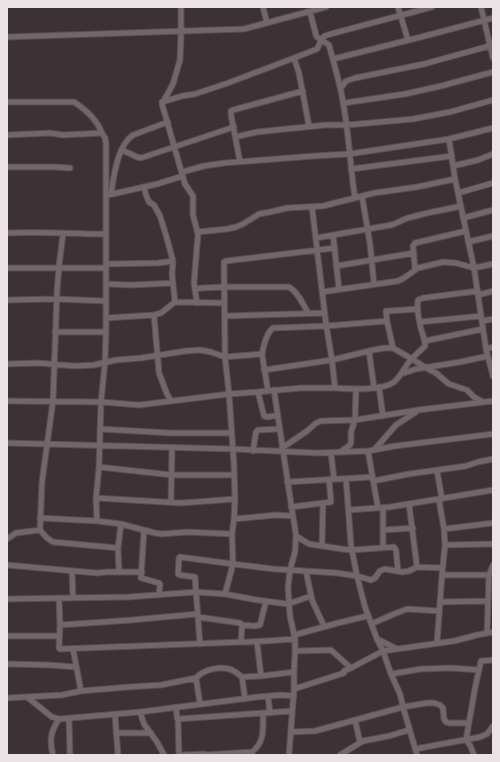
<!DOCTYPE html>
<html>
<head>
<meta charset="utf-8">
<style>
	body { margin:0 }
	#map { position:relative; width:500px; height:762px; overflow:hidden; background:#3c3135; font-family:"Libre Baskerville",serif }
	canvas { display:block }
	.frame { position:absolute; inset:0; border:8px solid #eae2e5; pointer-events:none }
</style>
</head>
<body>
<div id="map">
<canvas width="500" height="762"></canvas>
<div class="frame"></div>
</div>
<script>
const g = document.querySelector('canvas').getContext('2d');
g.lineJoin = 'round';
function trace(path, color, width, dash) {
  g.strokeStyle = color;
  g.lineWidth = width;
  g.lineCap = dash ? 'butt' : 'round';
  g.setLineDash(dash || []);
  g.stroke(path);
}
const minor = new Path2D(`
	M181,7V36L180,60L173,84L162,104L185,184L193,196V215L198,234L194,283L197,303
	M263,7L267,23
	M398,7L408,40
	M481,7L493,58
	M310,12L316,35L317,37L329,45C334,64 340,83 343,102C349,134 350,166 355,198
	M7,37L244,29L326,7
	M294,58L299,73L309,126
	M333,59L421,37L493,18
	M341,88L346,81L355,78L424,64L493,45
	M7,102H74C85,109 97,120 102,133
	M162,102L182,96L195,94L228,83L294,58L317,49C321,43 320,37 327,35L432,7
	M344,103L405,94L441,86L493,72
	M7,135L50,133L63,135L102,133L105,138L106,143V332L105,362L101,402L99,467L96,498L97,521
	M235,137L257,132L325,125H347L413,119L450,112L493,100
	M449,139L455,179L474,268L486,349L493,376
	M122,150L137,157L141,158L234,127
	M240,162L231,115V111L233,110L303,91
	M453,166L478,160L493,154
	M7,167H55L70,168
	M351,169L452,156
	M182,172L204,166L224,163L314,156L349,154L449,139L493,128
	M144,187L146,195L149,202L154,205L160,216L166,235L173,261L172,274L175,302
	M458,193L493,183
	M111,194C114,176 117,146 133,135L168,122
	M108,195L157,184L183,176
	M362,196L370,244L374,284
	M463,218L493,210
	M197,232L227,229L236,227L243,224L259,214L270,212L287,208L323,206L374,193L417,187L455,179
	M7,233C40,231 73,234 106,234
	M333,235L339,289
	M316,238L391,225C399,223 404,218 412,217C428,212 445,210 461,206
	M468,242L493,236
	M335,248L226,261L224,262L225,357L229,394L234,465L235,499L234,519L232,534L233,564L274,569L337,573L357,576L371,580L375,578L380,571L385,569L402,572L409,571L417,567L442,568
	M106,264L158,263L173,261
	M336,266L414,253
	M7,268H106
	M415,270L413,246L415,243L466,231
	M106,284L132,285L173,283
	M195,289L202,288L224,287H289C298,292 303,304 308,313
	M322,292L398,281L404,278L418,268L443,262L456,263L474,268L493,264
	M478,295L493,291
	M7,300L56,299L106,301
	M154,315L159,373L167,394L171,401
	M225,316L325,313
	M106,318L154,315L161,313L175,302L224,303
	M482,321L493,319
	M420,322L481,316
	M55,332H106
	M425,341L483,329
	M393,348L387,321L386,311H388L418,309
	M486,349L493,347
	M369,351L374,388
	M262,354C264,345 266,334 273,328L326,326L387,321
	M7,364L38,363L75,366L94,365L116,360L141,358L186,351L200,350L211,352L225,357L262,354L268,391
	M264,370L332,360L373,350L385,348H393L412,359L428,369L436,373L449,384L467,390L474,397L483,402
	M401,374L416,369L460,362L488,356
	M379,387L383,416
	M335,388C351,389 382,391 394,382C401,376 404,368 409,362C414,356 420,351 425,346C425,340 423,335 421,329C419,320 416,309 418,300L423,298L478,291
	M274,390L290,497L296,535L295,552L290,570L288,587L290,616L295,639V651L294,672V689L289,755
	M258,392L264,416L268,417L278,415
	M7,401L101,402L139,405L229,394L258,392L268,391L301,388H335L332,360L326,324L312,207
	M100,429L171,433H231
	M7,443L233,449L317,453L368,451L395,446L493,434
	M282,448L307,431L316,423L321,421L355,420L418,410L493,401
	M375,449L396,425L416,412
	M253,451L256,432L258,430L279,429
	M368,451L378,508
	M340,452L350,445L351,442V432L355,420L356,389
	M331,453L334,479
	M99,467L172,475H234
	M437,471L442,499
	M346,479L351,545L357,576L365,607L377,639L383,651L391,674L400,694L403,707L417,755
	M373,481L409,474L466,466L478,462L493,459
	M287,482L372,477
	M96,498L181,503L235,499
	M171,502L172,448
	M409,504L417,567
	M291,507L331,502L329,479
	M383,508V547
	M349,510L390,507L493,490
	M40,518L97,521L121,524L155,533L162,534L188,532L232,534
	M234,519L276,515L293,516
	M444,529L493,523
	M40,530L47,538L53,542L118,548
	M144,530L141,578L159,583L160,584L159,595
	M383,530L413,528
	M296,536L309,544L342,549L352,550L394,547L396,550L398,571
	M7,539L16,533L40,530L42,482L53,401L57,292L59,266L63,234
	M445,545L493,544
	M322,546L323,503
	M180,557L233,564L225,594L196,592L195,577L180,575L178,574L179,558Z
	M7,565L97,573L107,572H142
	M72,571L73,598
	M306,571L312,600L324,626
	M119,572L118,548L121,524
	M442,575H489L491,572
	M225,594L257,600L288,604L311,596
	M59,598L60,625L59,648L60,649L241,642
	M7,599L128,597L196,592L200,644
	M440,602L488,601
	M198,617L240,623L242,625L241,642C259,642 277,640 295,639
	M371,624L394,614L407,609L439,611
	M60,625L132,620L197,614
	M242,625L254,626L260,625L266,601
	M487,633L489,575L493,565
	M294,635L338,623L367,616
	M7,636H59
	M377,639L397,649
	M257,642L261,676L294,672
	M437,643L442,575L445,545L444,529L439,500
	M73,649L81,691
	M295,651L331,650L351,668L383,651L454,641L477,635L493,632
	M7,664L49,665L76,667
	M391,674L421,669L451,668L479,670
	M196,678C203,670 218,666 229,669C234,670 238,674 242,677
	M294,689L344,673V671L351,668
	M268,696L270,713
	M27,697L52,717L59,719L140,712L257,697L281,695L294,696
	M7,698L62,695L81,691L129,687L161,685L196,678L200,704
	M245,699L242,677L261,676
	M176,707L177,718L178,719L179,755
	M140,712L144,724L157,742L164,755
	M115,715L118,755
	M69,718L70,755
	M178,719L292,711
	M355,720L360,742
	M291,732L315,731L403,707L427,703H434L440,705L443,708L444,719L446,722L449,723H469
	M116,733H151
	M415,749L480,737L487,734L493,726
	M252,754V752C265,742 263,728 263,713
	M53,755C49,740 51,731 59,719
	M182,755L204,754
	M204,755L252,752
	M340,755L363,741L389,736L409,730
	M474,755L470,745L466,740L475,688L481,661L493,660`);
trace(minor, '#574d51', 7);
trace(minor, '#73666b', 5);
</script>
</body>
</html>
